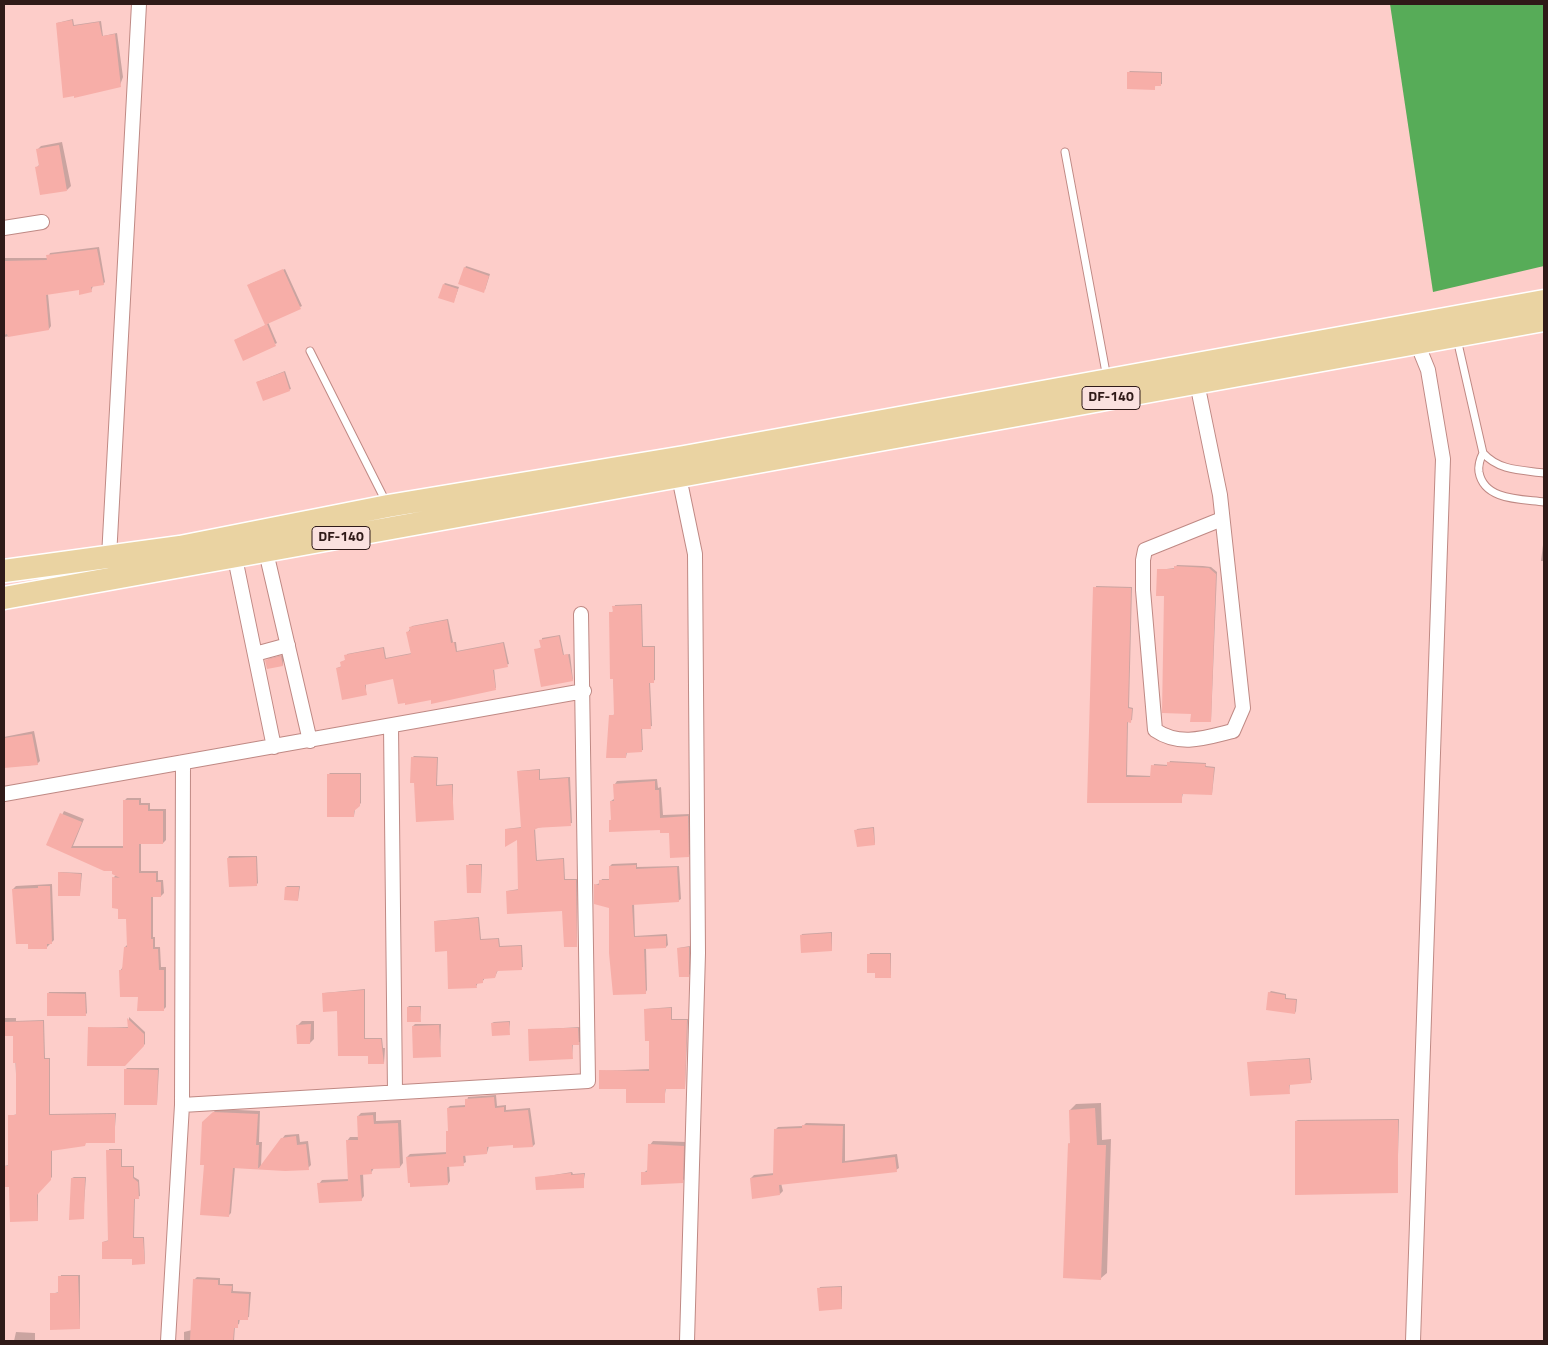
<!DOCTYPE html>
<html>
<head>
<meta charset="utf-8">
<style>
	body { margin:0 }
	#map { position:relative; width:1548px; height:1345px; overflow:hidden; background:#fdcdc9; font-family:"Titillium Web",sans-serif }
	canvas { display:block }
	.frame { position:absolute; inset:0; border:5px solid #2f1a18; pointer-events:none }
</style>
</head>
<body>
<div id="map">
<canvas width="1548" height="1345"></canvas>
<div class="frame"></div>
</div>
<script>
const g = document.querySelector('canvas').getContext('2d');
g.lineJoin = 'round';
function fillPath(path, color) {
  g.fillStyle = color;
  g.fill(path, 'evenodd');
}
function trace(path, color, width, dash) {
  g.strokeStyle = color;
  g.lineWidth = width;
  g.lineCap = dash ? 'butt' : 'round';
  g.setLineDash(dash || []);
  g.stroke(path);
}
function write(font, color, halo, rows, align = 'center') {
  g.font = font + ' "Titillium Web",sans-serif';
  g.lineWidth = 4.5;
  g.setLineDash([]);
  g.textBaseline = 'middle';
  g.strokeStyle = halo;
  g.fillStyle = color;
  for (const [text, x, y, turn = 0] of rows) {
    g.save();
    g.translate(x, y);
    g.rotate((+turn || 0) * Math.PI / 180);
    g.textAlign = isNaN(turn) ? turn : align;
    if (halo) g.strokeText(text, 0, 0);
    g.fillText(text, 0, 0);
    g.restore();
  }
}
fillPath(new Path2D(`
	M1390,4H1544V266L1433,292Z`), '#57ac58');
fillPath(new Path2D(`
	M73,19L74,25L101,21L103,36L117,33L123,77L120,85L57,23Z
	M1130,71L1162,72V84L1156,85L1154,88L1128,73Z
	M62,142L71,186L67,190L37,167L40,164L37,150L41,146Z
	M99,247L105,282L103,284L93,286L91,291L80,288L48,294L51,326L49,329L4,337V258H48L50,253Z
	M466,266L490,274L485,290L465,268Z
	M285,269L302,306L268,322L277,343L244,359L235,340L266,325L250,284Z
	M445,283L459,287L454,301L444,284Z
	M285,371L291,389L264,400L257,382Z
	M1544,537V561H1541Z
	M1177,565L1203,566L1211,567L1217,572L1211,721L1192,713L1158,570L1175,568Z
	M1096,586L1132,587L1129,707L1133,708L1132,720L1128,721L1127,775L1152,776L1154,764L1168,765L1170,761L1206,763V766L1215,767L1212,794L1183,793L1181,802H1088Z
	M642,604L643,646H655V680L650,682L652,726L642,728L643,750L627,752L626,757L611,716L615,714L610,613L614,611L615,605Z
	M448,619L453,642H456L457,651L504,642L509,664L494,668L496,688L432,698L394,678L366,683V694L337,668L342,666L341,662L346,660L347,654L384,647L386,658L412,653L408,632L412,626Z
	M560,635L564,655L570,654L573,680L535,650L542,647V638Z
	M283,655V665L268,668V659Z
	M34,731L40,761L37,764L26,766L25,763L4,767V737Z
	M414,756L438,757L437,785L453,784V819L412,758Z
	M540,769V779L570,777L572,823L535,828L537,860L564,858L565,879H577V946L563,909L507,891L519,889L518,838L506,829L522,827L518,771Z
	M330,773H361V803L355,809L354,816L328,775Z
	M657,779L658,788L661,787L663,815L690,814L691,853L688,856L670,832L610,821L612,818L611,801L614,799L615,784L617,781Z
	M127,798H141V803H150V809H166V840L163,843H141V871H158V880H163L164,893L161,896H153V937H155V947H160L161,967H166V1007L163,1010L139,996L120,971L123,967L125,947L128,944L127,918L119,907L113,878L116,875L113,870L47,845L64,811L84,819L73,846H124V801Z
	M874,827L875,844L856,831L857,829Z
	M229,856H257L258,883L256,885L228,858Z
	M637,863V867L679,866L681,899L678,901L634,903L635,936L667,934L668,945L666,947L646,948L647,990L645,993L610,907L595,885L600,883L602,879H610V866L612,864Z
	M469,864H482L481,892L468,866Z
	M60,872L82,873L80,894L59,873Z
	M52,884L54,940L46,948L29,943L13,889L16,886Z
	M287,886H300L298,900L286,887Z
	M479,917L481,939L499,938L500,946L522,945L523,967L498,970L495,977L484,978V980L478,982L476,987L448,950L435,921Z
	M832,932V950L801,936L802,934Z
	M690,946V974L688,976L678,948Z
	M870,953H891V976L869,955Z
	M365,989V1038H382L383,1048H385L384,1063L369,1054L324,993Z
	M1271,991L1286,994V998L1297,999L1296,1011L1295,1013L1269,993Z
	M49,992H86L87,1013L85,1015L48,994Z
	M409,1006H421L420,1021L408,1007Z
	M672,1007V1019H688L685,1088L666,1087L664,1101L627,1088L600,1071L650,1069V1040L645,1009Z
	M129,1017L145,1032V1044L124,1065L89,1028L129,1027Z
	M5,1018H16V1021L44,1020L45,1058H50V1114L116,1113L114,1141L86,1143L52,1150V1177L38,1192V1220L11,1186H4V1166L9,1165V1116L18,1114L14,1034H4Z
	M302,1021H314V1039L310,1043L298,1025Z
	M510,1021L509,1033L492,1023L494,1022Z
	M415,1024H441L440,1056L413,1026Z
	M580,1027V1042L573,1043L572,1058L529,1030Z
	M1310,1058L1312,1080L1290,1083L1289,1093L1249,1062Z
	M127,1068H159L157,1104L125,1070Z
	M496,1095L497,1106L506,1105V1110L530,1108L535,1144L533,1146L514,1144L489,1146L487,1153L465,1154L466,1162L463,1164L449,1165L450,1181L448,1184L407,1157L410,1154L448,1152V1108L450,1106L466,1105L468,1097Z
	M1101,1103L1102,1140L1111,1139L1107,1273L1101,1278L1069,1144L1072,1141L1070,1110L1076,1104Z
	M217,1109L260,1111L259,1142H262L261,1167L285,1135L299,1134L300,1142L308,1141L311,1165L308,1168L285,1170L235,1167L231,1213L228,1216L206,1164L203,1122Z
	M376,1112V1121L401,1120L403,1163L400,1167L374,1168L371,1173H363L364,1196L361,1200L319,1184L322,1180L349,1179L347,1141L350,1137H359L358,1116L361,1113Z
	M1399,1119L1397,1192L1296,1121L1298,1120Z
	M806,1123L845,1124V1161L897,1154L899,1168L896,1170L781,1183L783,1191L780,1194L751,1178L754,1175L775,1173V1130L778,1127L803,1126Z
	M653,1141L687,1142L686,1178L682,1181L643,1173L649,1169L650,1145Z
	M109,1149H122V1166H134V1177L139,1180L140,1196L135,1198L134,1237H144L145,1263H134V1257L103,1242L109,1240Z
	M572,1172L573,1174L585,1173L583,1186L536,1178Z
	M74,1177H86L83,1218L72,1178Z
	M61,1275H80V1328L51,1294L59,1292Z
	M197,1277L220,1278V1284H233V1291L251,1292L249,1317L240,1319L239,1324L235,1326L234,1341H184V1332L192,1330L195,1279Z
	M842,1286V1308L819,1289L820,1287Z
	M16,1332L35,1333V1341H14Z`), '#0003');
fillPath(new Path2D(`
	M72,20L73,26L99,22L102,36L115,34L121,87L74,98V96L63,98L56,23Z
	M1127,72L1161,73V86H1155V90L1127,89Z
	M59,145L67,191L40,195L35,167L39,166L36,149Z
	M97,249L104,285L91,287L92,292L79,295V290L46,295L49,330L8,337L7,334L4,335V261L47,260L46,255Z
	M464,267L489,276L484,293L458,284Z
	M283,269L301,309L265,325L247,285Z
	M443,284L458,289L454,303L438,298Z
	M267,324L276,346L243,361L234,340Z
	M284,372L290,391L263,401L256,382Z
	M1174,566L1209,568L1216,574L1211,722H1190L1191,714L1162,713L1164,596H1156L1157,569H1174Z
	M1093,587L1131,588L1128,708L1132,709L1131,723L1127,722L1126,777H1150L1151,765L1167,766V762L1206,764L1205,767L1214,768L1212,795L1182,794V803H1087Z
	M641,605L642,647H654V683H649L651,729H641L642,752L626,753V758H606L609,715H614L613,679H610L609,612H613L612,606Z
	M447,620L451,643L454,642L456,652L503,643L508,667L493,670L496,690L431,704V700L405,705V703L398,704L393,679L365,685L367,695L342,700L336,668L341,667L340,662L345,660L344,655L383,648L385,659L411,654L406,632L410,631L409,627Z
	M559,636L563,655L568,654L573,681L541,687L534,649L541,648L539,640Z
	M281,656L283,666L267,669L265,660Z
	M32,734L38,765L4,768V738Z
	M411,757L437,758L436,786L452,785L454,820L416,822L414,783H410Z
	M539,770V780L568,778L571,826L534,828H538L534,830L536,861L563,859L564,880H576L577,947H564L562,911L507,914L506,891L518,890L517,840L505,847V829L521,828L517,771Z
	M327,774H360V806L354,811V817H327Z
	M655,781V790H659L660,818L688,816L689,857L670,858L669,833H660V830L609,832V820H611L610,801H614L613,784Z
	M123,800H139V805H148V811H163V844H139V873H156V882H161V897H151V939H153V949H158L159,970H164V1011H137L138,997H120L119,970H122L124,947H127L126,919H118V909L112,908V877L120,878L112,874V871H104L46,845L60,813L82,822L71,848H123Z
	M873,828L875,845L857,847L854,830Z
	M256,857L257,886L229,887L227,858Z
	M466,865H481V893H467Z
	M636,865V869L677,867L679,902L632,905L634,937L666,936V948L644,949L646,994L613,995L609,953V908L594,904V884L599,885V880H609V866Z
	M58,872L81,874L80,896H58Z
	M38,886H50L52,944H47V949H28V944H16L12,889L38,888Z
	M285,887H299L298,901L284,900Z
	M478,918L480,940L498,939L499,947L521,946L522,970L497,971L495,978L483,979V983L476,984L477,988L448,989L447,951L435,952L434,921Z
	M831,933L832,951L801,953L800,935Z
	M689,947V977H679L677,948Z
	M867,954H890L891,978H875V973H867Z
	M364,990V1039H381L384,1064H368V1056H338L337,1011L323,1012L322,993Z
	M1268,992L1285,995V999L1296,1000L1295,1014L1266,1010Z
	M47,993L85,994L86,1016H47Z
	M407,1007H420L421,1022H407Z
	M671,1008V1020H687L685,1089H665V1103H626V1089H599V1070L649,1071V1041H645L644,1009Z
	M127,1018L144,1034V1046L125,1066H87L88,1027L128,1028Z
	M43,1021L44,1059H49V1115L115,1114V1143H86L85,1146L51,1151V1180L37,1195L38,1221L10,1222L9,1187H4V1166H8V1115H16V1063H13V1036H4V1022Z
	M509,1022L510,1035L492,1036L491,1023Z
	M311,1024L310,1044H297L296,1025Z
	M439,1025L441,1057L413,1058L412,1026Z
	M567,1028H578L579,1045H572L573,1059L529,1061L528,1029Z
	M1309,1059L1311,1083L1289,1085L1290,1094L1250,1096L1247,1062Z
	M124,1069L158,1070L157,1105H124Z
	M494,1097L495,1108L504,1107V1112L528,1110L533,1147L513,1148V1145L487,1147V1154L463,1156L464,1166L447,1167L448,1185L410,1187V1183H408L406,1157L446,1154V1131H448L447,1108L465,1107V1099Z
	M1095,1108L1097,1145H1106L1101,1280L1063,1278L1068,1143L1070,1144L1069,1110Z
	M213,1112L258,1114L256,1145H259L258,1169L281,1138L296,1136L297,1145L306,1144L309,1170L285,1171L233,1168L229,1217L200,1215L204,1165H200L202,1122Z
	M373,1115L374,1124L398,1123L400,1168L371,1169L372,1174L360,1175L362,1201L319,1203L317,1183L348,1181L346,1140H358L357,1116Z
	M1398,1120V1193L1295,1195V1121Z
	M802,1125L843,1126L842,1163L895,1157L897,1172L779,1185L780,1195L752,1199L750,1178L773,1175L774,1129L802,1128Z
	M648,1144L684,1146L683,1183L641,1185V1172H647Z
	M106,1150H121V1167H133V1178L138,1182L139,1199H134L133,1238H143L145,1264L132,1265V1259H102V1242L108,1241Z
	M571,1173V1175L584,1174V1188L536,1190L535,1177Z
	M71,1178H85L84,1219L69,1220Z
	M58,1276H78L80,1329L50,1330V1293H58Z
	M193,1279L218,1280V1285L232,1286L231,1293L249,1294L248,1320H238V1328H234L233,1341H190Z
	M841,1287L842,1309L819,1311L817,1288Z`), '#f7aea8');
const lane = new Path2D(`
	M1065,152L1107,378
	M1457,339L1483,453C1499,471 1522,470 1544,473
	M310,351L387,504
	M1483,453C1480,459 1478,465 1479,472C1484,501 1522,499 1544,502`);
const street = new Path2D(`
	M4,228L42,222
	M1197,383L1220,495L1243,708L1233,731C1205,738 1180,747 1155,730L1143,590V560L1145,550L1222,519
	M679,477L695,554L698,953L687,1341
	M266,552L310,741
	M109,557L139,4
	M235,558L274,747
	M255,654L288,645
	M391,726L395,1092
	M4,794L584,691
	M182,1105L588,1081L581,614
	M168,1341L182,1105L183,762
	M1413,1341L1443,459L1428,370L1417,343`);
const primary = new Path2D(`
	M4,571L180,547L388,506L684,457L1544,301
	M4,598L1544,320`);
trace(lane, '#bf8984', 9);
trace(street, '#bf8984', 16);
trace(primary, '#fff', 25);
trace(lane, '#fff', 7);
trace(street, '#fff', 14);
trace(primary, '#ead3a2', 22);
for (const [x, y, w] of [
	[1111,398,58],
	[341,538,58]
]) {
  const box = new Path2D();
  box.roundRect(x - w / 2, y - 11.5, w, 23, 4);
  g.fillStyle = '#fae1df';
  g.fill(box);
  trace(box, '#2f1a18', 1);
}
write('bold 14px', '#2f1a18', null, [
	["DF-140",1111,398],
	["DF-140",341,538]
]);
</script>
</body>
</html>
